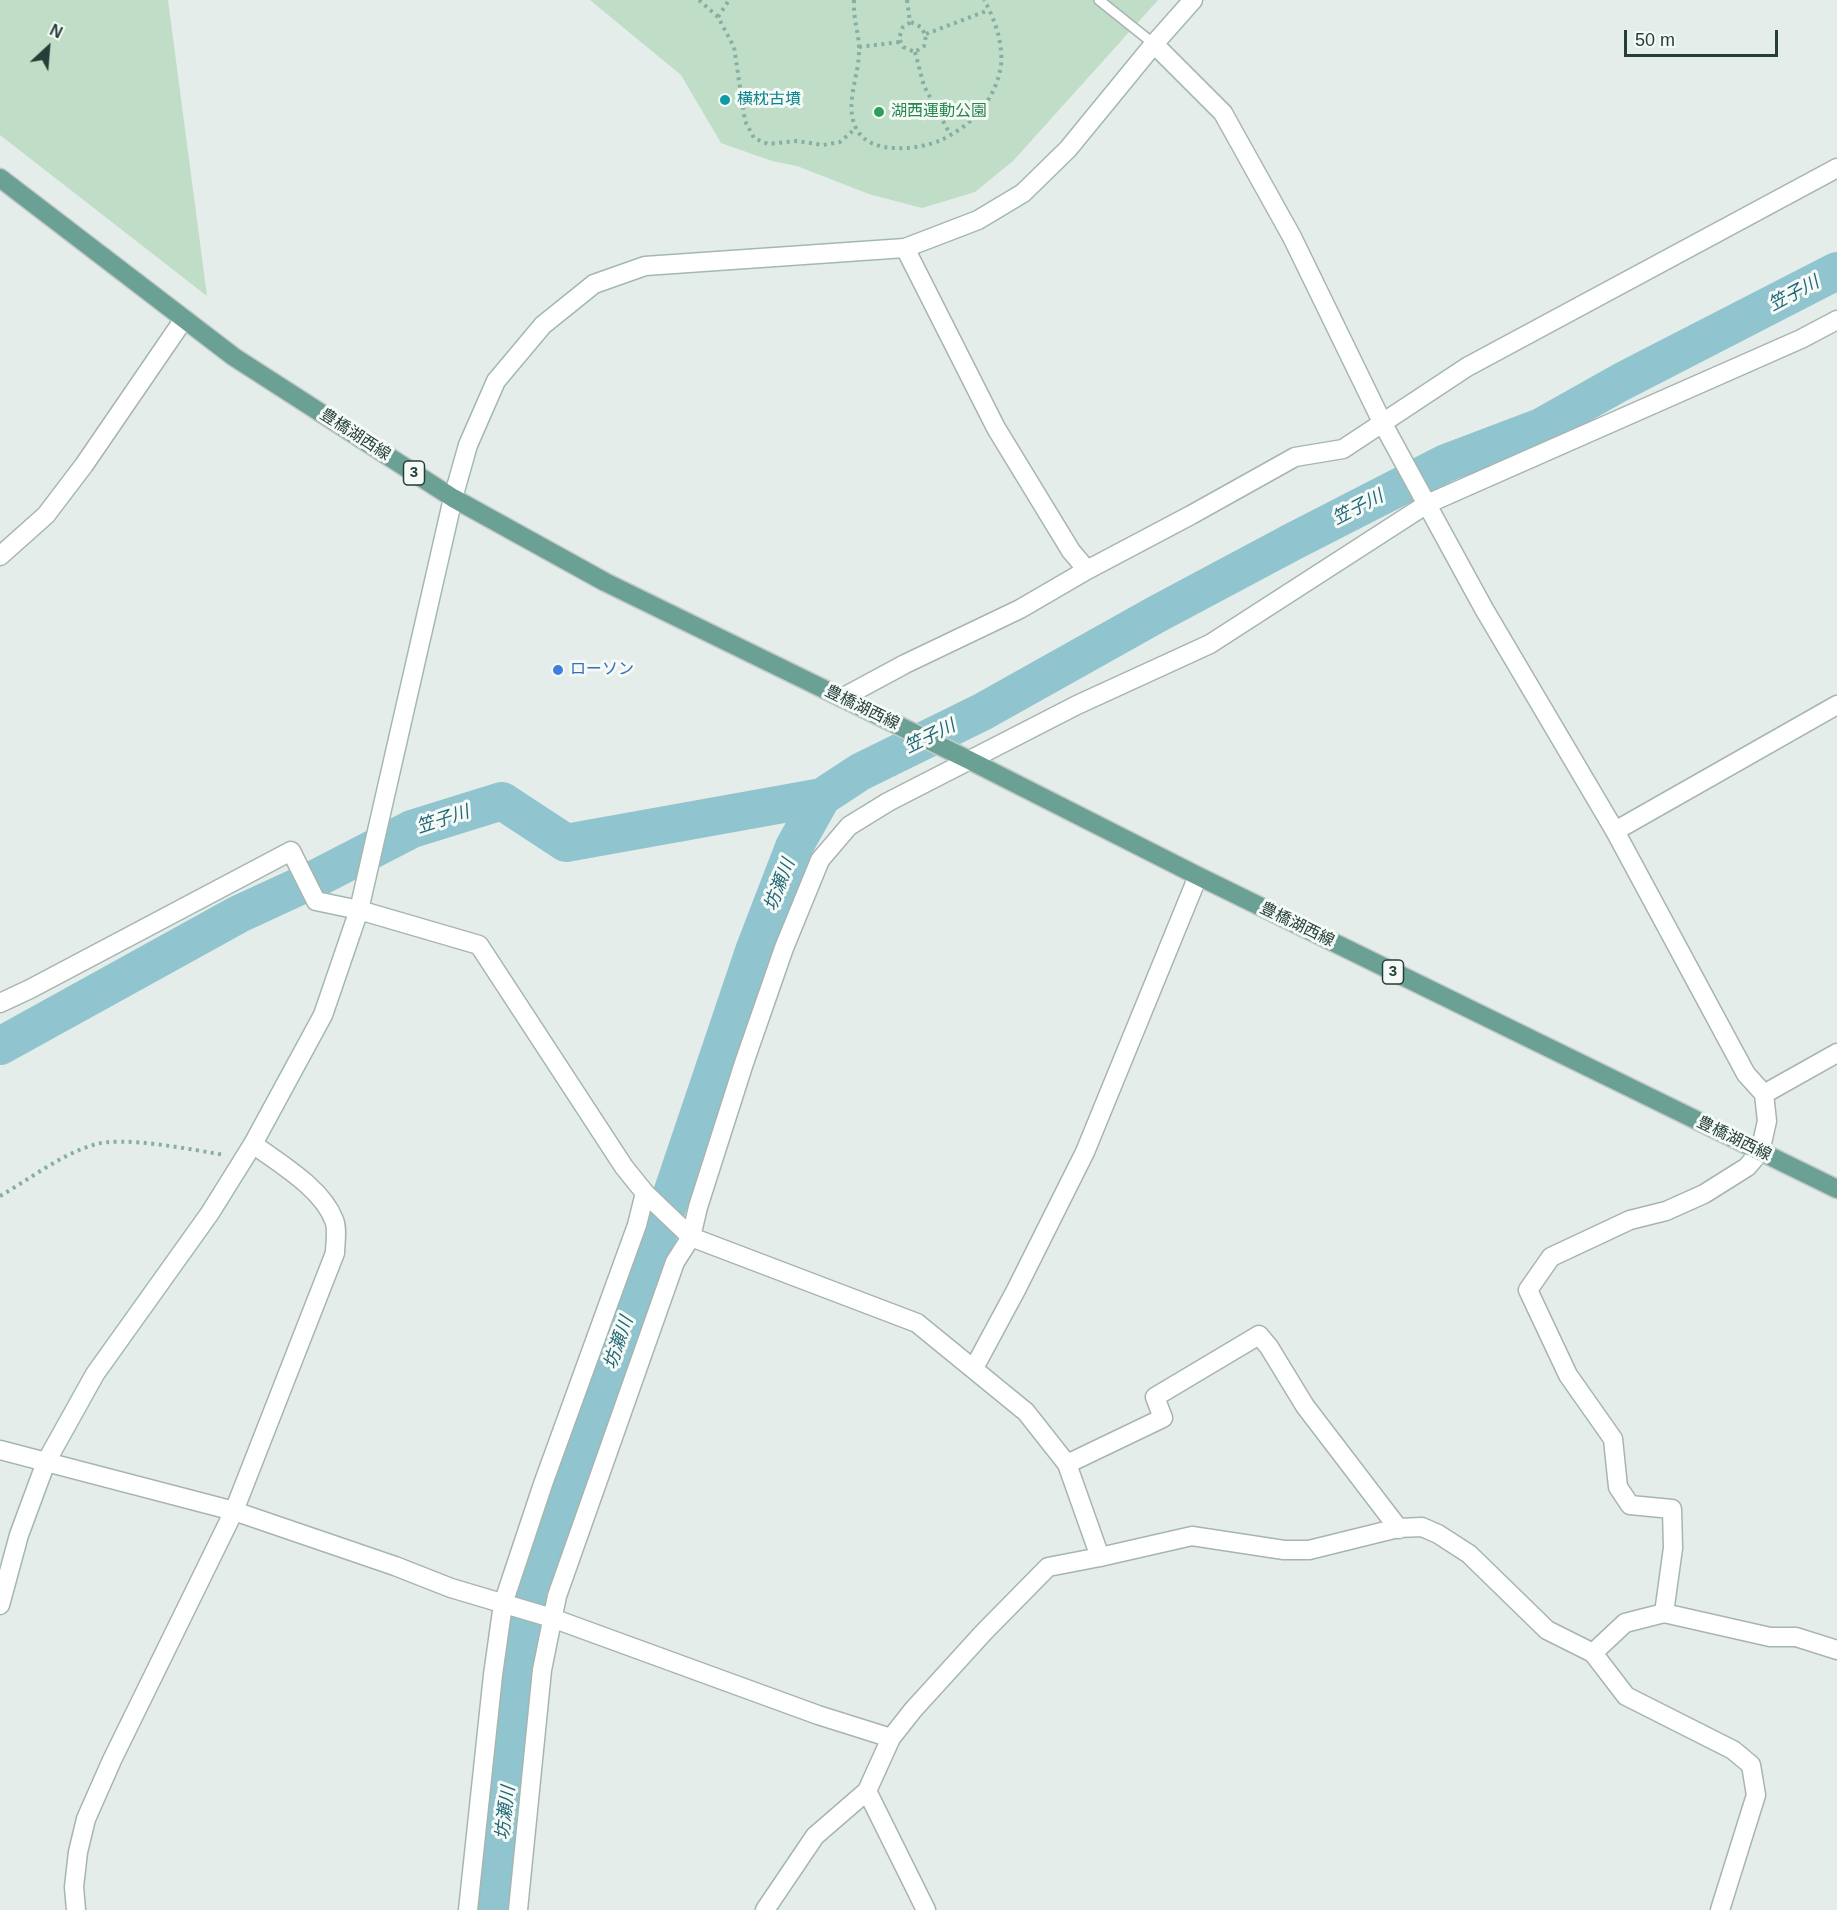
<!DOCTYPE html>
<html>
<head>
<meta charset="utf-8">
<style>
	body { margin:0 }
	#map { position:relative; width:1837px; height:1910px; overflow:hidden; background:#e4ede9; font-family:Helvetica,sans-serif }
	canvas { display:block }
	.north { position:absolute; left:18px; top:18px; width:60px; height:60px; -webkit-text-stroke:4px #f5faf7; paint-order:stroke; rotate:26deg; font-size:16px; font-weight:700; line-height:24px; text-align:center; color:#243e38 }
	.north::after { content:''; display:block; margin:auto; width:21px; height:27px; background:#243e38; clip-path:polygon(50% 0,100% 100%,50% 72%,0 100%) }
	.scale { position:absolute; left:1624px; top:30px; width:154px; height:27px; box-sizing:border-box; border:3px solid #243e38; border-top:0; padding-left:8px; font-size:18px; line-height:21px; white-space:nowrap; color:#243e38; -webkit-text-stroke:4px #f5faf7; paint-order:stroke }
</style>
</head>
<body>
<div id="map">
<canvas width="1837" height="1910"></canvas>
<div class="north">N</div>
<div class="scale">50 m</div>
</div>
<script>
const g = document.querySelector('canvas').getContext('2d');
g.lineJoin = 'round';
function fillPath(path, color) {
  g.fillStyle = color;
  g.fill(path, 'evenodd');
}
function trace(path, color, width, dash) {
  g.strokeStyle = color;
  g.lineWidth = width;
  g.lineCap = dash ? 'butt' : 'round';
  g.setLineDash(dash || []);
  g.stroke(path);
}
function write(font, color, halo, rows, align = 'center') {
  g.font = font + ' Helvetica,"Noto Sans JP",sans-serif';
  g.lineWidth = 6;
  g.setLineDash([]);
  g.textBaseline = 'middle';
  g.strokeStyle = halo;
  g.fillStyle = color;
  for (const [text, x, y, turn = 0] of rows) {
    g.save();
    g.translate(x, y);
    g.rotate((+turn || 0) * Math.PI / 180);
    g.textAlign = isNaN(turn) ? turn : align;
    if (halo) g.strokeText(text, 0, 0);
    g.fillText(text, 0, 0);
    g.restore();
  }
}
fillPath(new Path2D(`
	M0,0H168L207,296L0,135Z
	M590,0H1158L1013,161L975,192L922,208L869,194L797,166L772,161L721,143L681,75Z`), '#bfddc7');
trace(new Path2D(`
	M0,1046L239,914L315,879L412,829L502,801L566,843L822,797L860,772L982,712L1157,614L1292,542L1446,463L1541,427L1621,382L1837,271
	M493,1910L508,1775L533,1595L660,1229L754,951L794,847L822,797`), '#90c4cf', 38);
const lane = new Path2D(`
	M1099,0L1154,44`);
const street = new Path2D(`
	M1154,44L1223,113L1292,237L1383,424L1484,609L1615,831L1746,1074L1764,1094L1767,1121L1760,1152L1747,1167L1704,1194L1666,1211L1630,1220L1551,1257L1528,1290L1568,1375L1613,1439L1618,1487L1630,1505L1672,1509L1673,1548L1664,1613
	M905,248L996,428L1071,551L1087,570
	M0,556L46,515L84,465L184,319
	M842,698L905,664L1020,609L1087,570L1191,515L1295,457L1343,449L1467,367L1837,168
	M1615,831L1837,705
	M0,1003L30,989L291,851L316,901L359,910L479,945L624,1167L645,1193L691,1237L917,1323L1026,1412L1067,1464L1100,1557
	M1764,1094L1837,1053
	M974,1368L1016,1290L1085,1152L1198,876
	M0,1450L234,1511L395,1566L451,1588L552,1618L818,1715L891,1738
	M1067,1464L1163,1418L1155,1397L1259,1335L1269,1347L1305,1406L1399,1529
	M1593,1653L1625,1623L1664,1613L1770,1637H1796L1837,1650
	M867,1791L926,1910
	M76,1910L74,1887L78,1852L86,1819L112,1760L234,1511L335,1253C335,1244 338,1229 334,1220C322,1188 280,1164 253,1144
	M468,1910L493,1675L503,1604L543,1484L637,1225L645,1193
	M518,1910L542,1670L557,1596L675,1262L691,1237L698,1207L744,1063L784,948L820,860L849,826L888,802L1077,705L1210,644L1427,504L1801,339L1837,320
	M765,1910L815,1836L867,1791L891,1738L913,1710L984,1632L1048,1567L1100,1557L1192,1536L1284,1550H1309L1398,1528L1422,1527L1438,1534L1469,1554L1547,1630L1593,1653L1626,1696L1733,1750L1751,1765L1756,1795L1720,1910`);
const secondary = new Path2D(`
	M0,1605L19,1535L46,1462L95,1374L210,1213L253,1144L323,1015L359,910L453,498L468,445L496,381L543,325L594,284L645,266L905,248L978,220L1023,193L1068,149L1154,44L1193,0`);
const primary = new Path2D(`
	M0,178L234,357L453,498L605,582L971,761L1198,876L1837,1189`);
trace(lane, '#a7b5b0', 12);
trace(street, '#a7b5b0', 21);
trace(secondary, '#a3b8b1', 21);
trace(primary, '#c2c9c7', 21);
trace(new Path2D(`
	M699,0L718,17L734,47L745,121L754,138L768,144L797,141L823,145L840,142L856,128
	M854,0C853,19 859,33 859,49C860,75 843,105 857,130C871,155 918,150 941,140C954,134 972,122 981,110C991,98 999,81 1001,65C1003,43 995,19 984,0
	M907,0L910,22
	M718,17L729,0
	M911,22L921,27L926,36L924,46L915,52L903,47L899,38L903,27Z
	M926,34L989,10
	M859,47L900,42
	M915,52L924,86L950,134
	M0,1196C30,1179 60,1155 93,1145C122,1135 193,1150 225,1155`), '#86afa3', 4, [3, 4.5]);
trace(lane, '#fff', 9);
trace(street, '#fff', 18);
trace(secondary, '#fff', 18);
trace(primary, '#6ba094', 18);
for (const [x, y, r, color] of [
	[725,100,6,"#0f9aa8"],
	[879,112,6,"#2e9e5b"],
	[558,670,6,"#3f7fe0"]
]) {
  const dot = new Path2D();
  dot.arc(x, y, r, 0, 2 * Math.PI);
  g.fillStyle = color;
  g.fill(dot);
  trace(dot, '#f5faf7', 2);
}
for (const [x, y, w] of [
	[414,473,21],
	[1393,972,21]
]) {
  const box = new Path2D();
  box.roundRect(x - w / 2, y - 12, w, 24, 4.5);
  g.fillStyle = '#f5faf7';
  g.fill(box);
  trace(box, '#243e38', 1.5);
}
write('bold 15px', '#243e38', null, [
	["3",414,473],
	["3",1393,972]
]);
write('16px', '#0d838f', '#f5faf7', [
	["横枕古墳",737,100]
], 'left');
write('16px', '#27864d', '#f5faf7', [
	["湖西運動公園",891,112]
], 'left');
write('16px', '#243e38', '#f5faf7', [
	["豊橋湖西線",355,435,33],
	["豊橋湖西線",862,708,26],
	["豊橋湖西線",1297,925,26],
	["豊橋湖西線",1734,1139,26]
]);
write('16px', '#366cbe', '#f5faf7', [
	["ローソン",570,670]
], 'left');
write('italic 18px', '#216777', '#f5faf7', [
	["笠子川",1794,294,-28],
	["笠子川",1358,508,-27],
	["笠子川",930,737,-26],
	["笠子川",443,820,-18],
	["坊瀬川",780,885,-69],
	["坊瀬川",619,1343,-71],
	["坊瀬川",506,1813,-83]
]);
</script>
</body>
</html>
